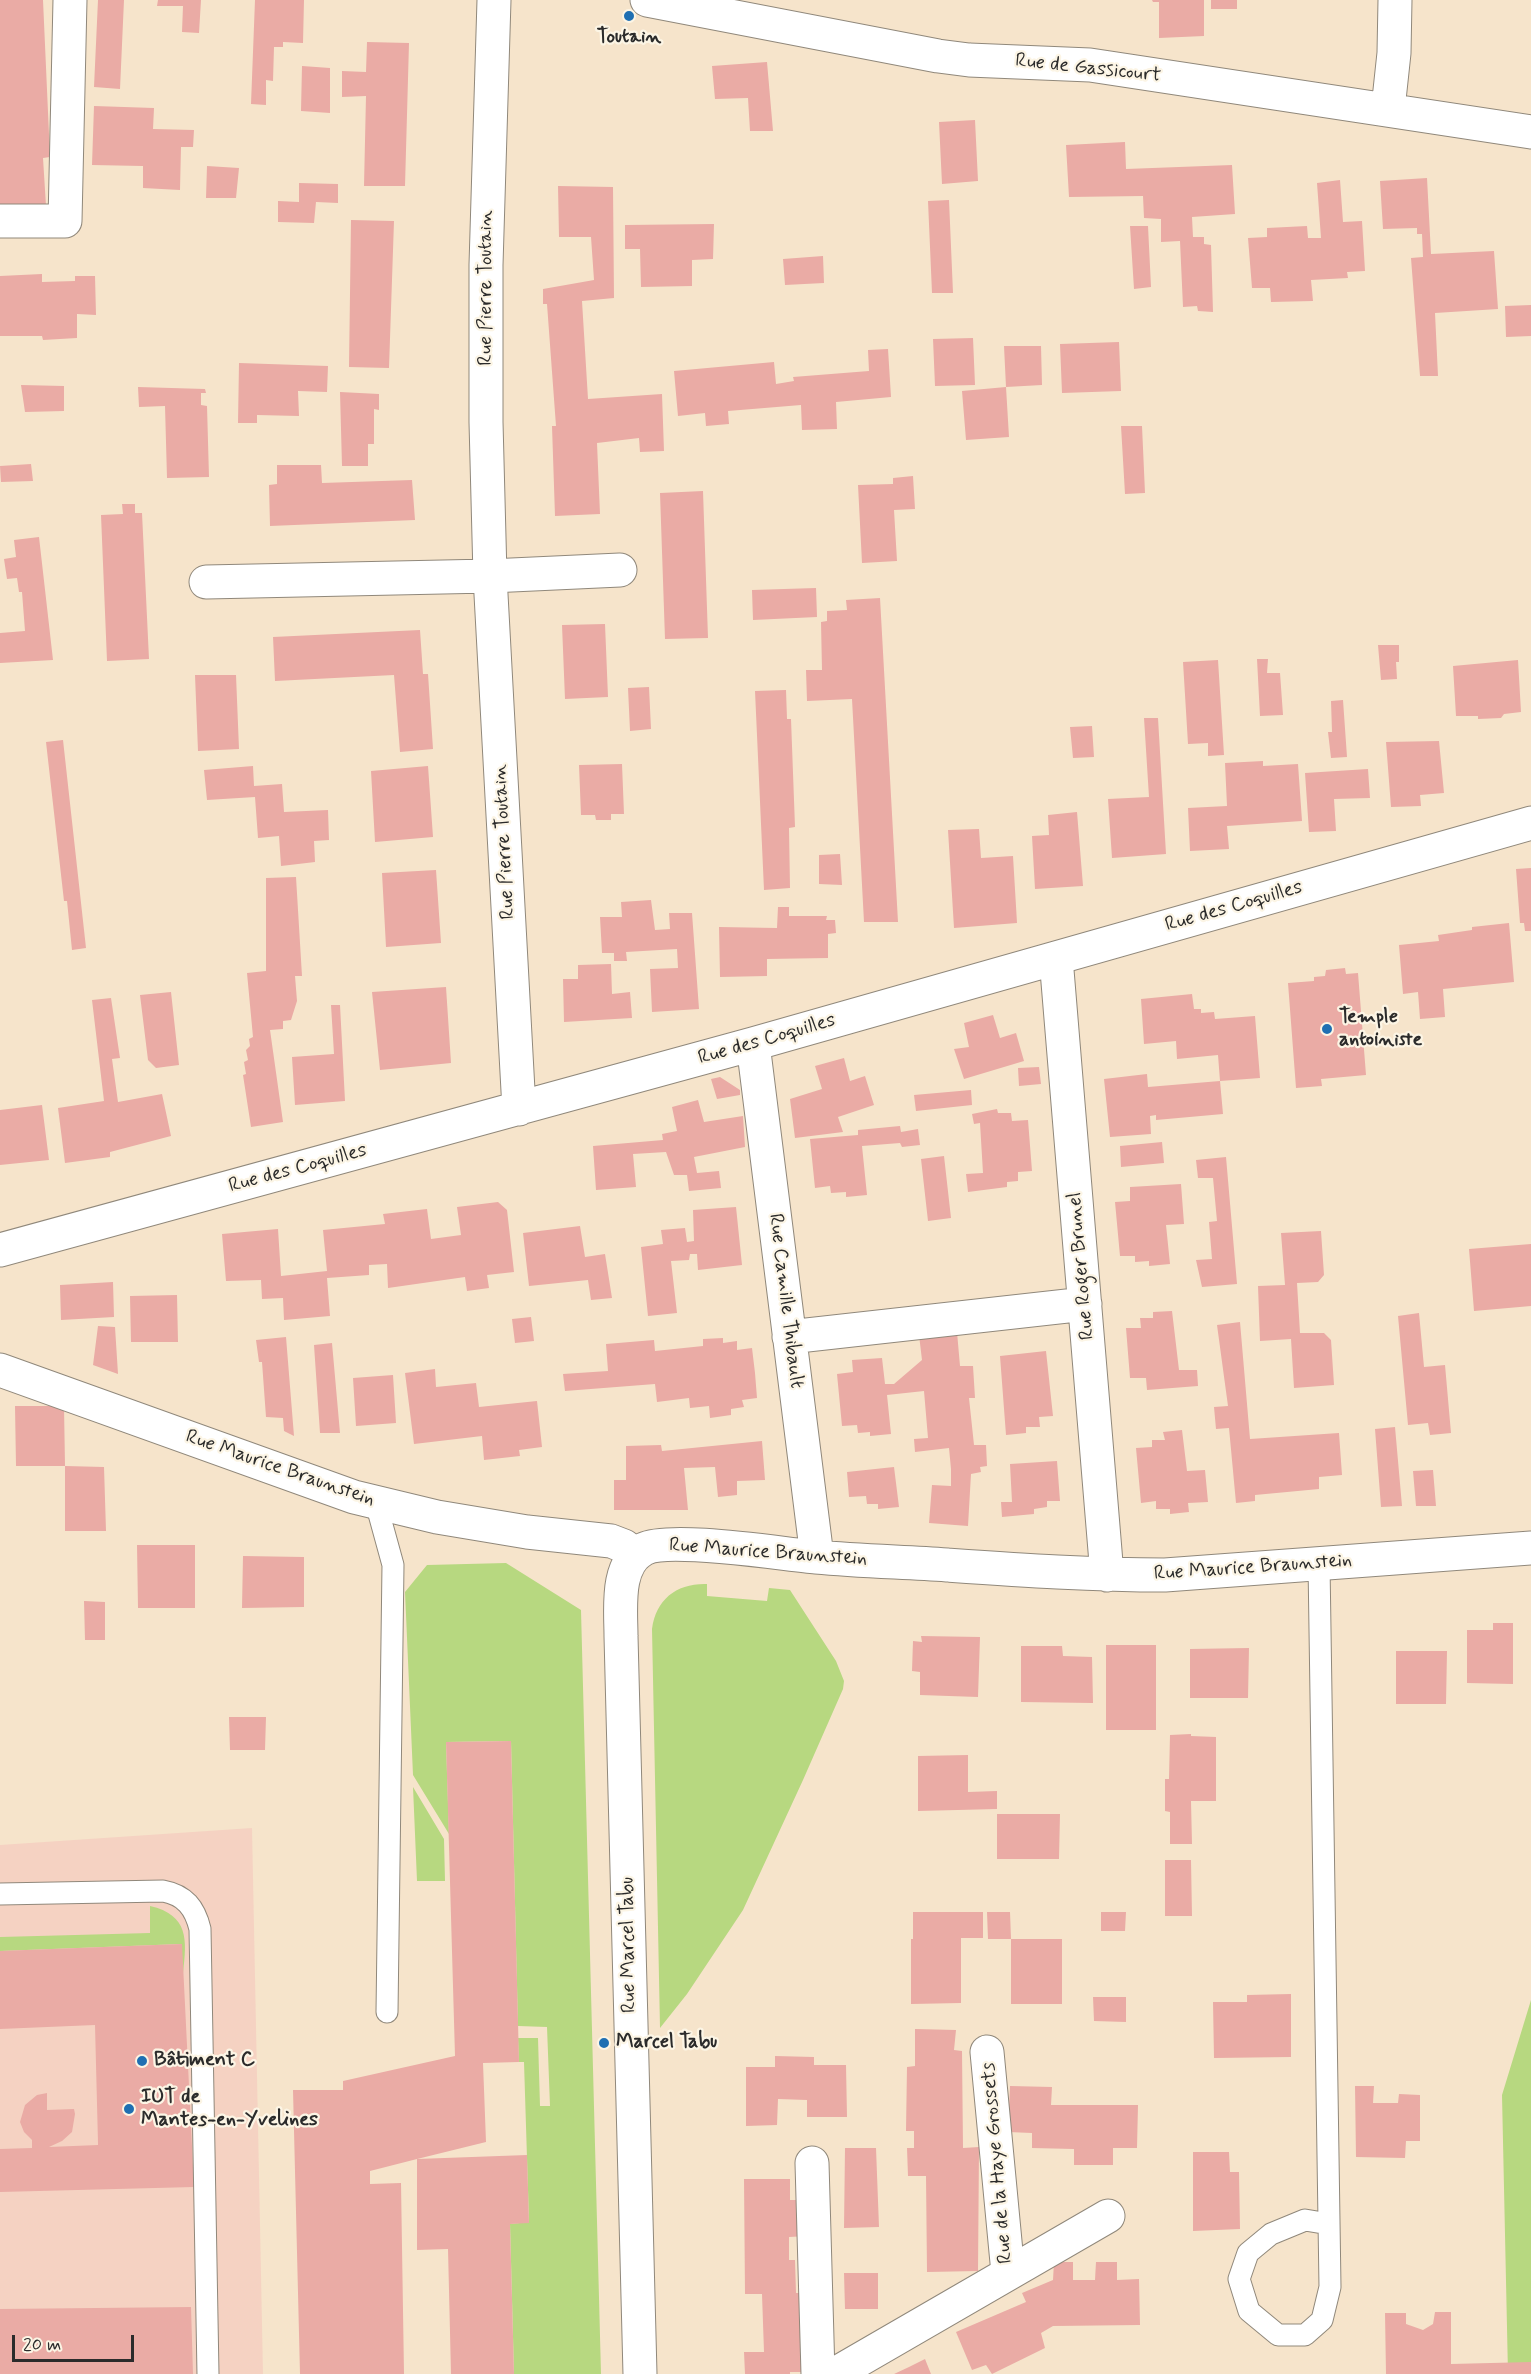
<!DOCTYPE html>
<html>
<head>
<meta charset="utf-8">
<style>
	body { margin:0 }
	#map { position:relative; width:1531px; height:2374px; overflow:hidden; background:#f6e4cb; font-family:Mynerve,sans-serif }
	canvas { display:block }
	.scale { position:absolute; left:12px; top:2335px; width:122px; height:27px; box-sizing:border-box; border:3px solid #2b2b2b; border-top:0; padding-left:8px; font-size:18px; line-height:21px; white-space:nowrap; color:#2b2b2b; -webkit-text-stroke:4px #fcf5e5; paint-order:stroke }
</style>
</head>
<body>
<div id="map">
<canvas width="1531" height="2374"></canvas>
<div class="scale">20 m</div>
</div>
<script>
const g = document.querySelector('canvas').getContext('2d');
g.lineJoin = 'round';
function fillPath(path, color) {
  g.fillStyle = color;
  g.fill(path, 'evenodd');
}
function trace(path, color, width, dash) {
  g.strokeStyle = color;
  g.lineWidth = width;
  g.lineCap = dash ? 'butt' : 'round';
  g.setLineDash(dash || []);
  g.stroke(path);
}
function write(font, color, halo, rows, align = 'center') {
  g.font = font + ' Mynerve,sans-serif';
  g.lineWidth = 4.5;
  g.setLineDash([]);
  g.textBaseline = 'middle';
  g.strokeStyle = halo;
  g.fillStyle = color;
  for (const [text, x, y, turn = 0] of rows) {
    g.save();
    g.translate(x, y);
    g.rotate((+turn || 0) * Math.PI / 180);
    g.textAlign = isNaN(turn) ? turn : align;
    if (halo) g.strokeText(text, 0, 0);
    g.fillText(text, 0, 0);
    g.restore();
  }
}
fillPath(new Path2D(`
	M252,1828L263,2374H0V1845Z`), '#f5d2c2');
fillPath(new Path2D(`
	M506,1563L581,1610L601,2374H514L510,2224L529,2222L524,2062H519L518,2038H538L540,2106H550L547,2027L518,2026L511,1741L446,1742L449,1834L413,1775L405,1592L427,1565Z
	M707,1584V1596L767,1601L769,1588L790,1590L836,1661L844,1681L843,1689L803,1780L743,1910L687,1994L660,2028L652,1629C656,1599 677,1583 707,1584Z
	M413,1787L444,1839L445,1881H417Z
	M150,1906C189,1915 187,1940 183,1973L181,1944L0,1951V1937L150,1933Z
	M1531,2000V2374H1508L1502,2095Z`), '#b7d880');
fillPath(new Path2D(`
	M0,0H43L50,157L43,158L46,206L0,208Z
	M98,0H124L120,89L94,87Z
	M158,0H201L199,33L182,32L183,6H157Z
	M255,0H304L303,43L283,42V47H274L273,81L266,80V105L251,104Z
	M1152,0H1204V36L1159,38V2H1153Z
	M1211,0H1237V9H1211Z
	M367,42L409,43L405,186H364L366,96L342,97V71L366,72Z
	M767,62L773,131H750L748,98L715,99L712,66Z
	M302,66L330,68V113L301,111Z
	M94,106L154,108L153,129L194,130L193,147H181L180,190L143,188V166L92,165Z
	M975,120L978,181L942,184L939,122Z
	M1125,142L1126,169L1232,165L1235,214L1192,217L1193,237H1204V244L1211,245L1213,312L1198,311L1197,306L1183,307L1180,241L1161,242V219L1144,218L1143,196L1069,197L1066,145Z
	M207,166L239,168L236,198H206Z
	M1427,178L1431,254L1494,251L1498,309L1435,313L1438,376H1420L1411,258L1423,257L1422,234H1417V228L1383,229L1380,181Z
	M1340,180L1343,222L1362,221L1365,271L1347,272L1348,278L1311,280L1313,301L1271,302L1270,288H1252L1248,238L1267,237V228L1307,226L1308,238H1321L1317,183Z
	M299,183L338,184V203L316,202L314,223L278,222V201L299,202Z
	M558,186L613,187L614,298L582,301L588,399L662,394L664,451L640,452L639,438L597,443L600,514L555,516L552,426H556L547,304H543V289L594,280L591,237H559Z
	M949,200L953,293H932L928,201Z
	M351,220L394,221L389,368L349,367Z
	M714,224L713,259L692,260V286L641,287L640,249H625V225Z
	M1130,226H1148L1151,287L1134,289Z
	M823,256L824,283L785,285L783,259Z
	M42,274V282L75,281V276H95L96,315L77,314V338L43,340L42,336H0V276Z
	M1531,305V336L1506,337L1505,306Z
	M973,338L975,385L935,386L933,339Z
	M1119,342L1121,391L1062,393L1060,344Z
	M1004,346H1041L1042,385L1006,387Z
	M888,349L891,397L836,402L837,429L802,430L801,405L728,411L729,424L706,426L705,413L678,416L674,371L774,362L776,384L794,381L793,377L869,371L868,350Z
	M239,363L328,366L327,392L298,391L299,416L257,415V423H238Z
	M21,385L64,386V411L25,412Z
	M138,387L205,389L206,393H201V405L207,406L209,477L167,478L165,406L139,407Z
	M1006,387L1009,437L966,440L962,391Z
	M340,392L379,394V410L374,409V444H368V466H342Z
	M1121,426H1142L1145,493L1125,494Z
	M31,464L33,481L1,482L0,466Z
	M277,465H321L322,483L412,480L415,520L270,526L269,485L277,484Z
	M913,476L915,509L894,510L897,561L862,563L858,485L893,484V478Z
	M703,491L708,638L665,639L660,493Z
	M122,504H135V513H142L149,659L107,661L101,515L123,514Z
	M39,537L53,660L0,663V633L25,631L22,592H19L17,578L7,579L4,559L16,557L14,540Z
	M816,588L817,617L753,620L752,590Z
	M880,598L898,922H864L852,699L807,701L806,670H822L821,622L827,621V611L847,610L846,600Z
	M605,624L608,697L565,699L562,625Z
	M420,630L423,674H428L433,749L400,752L394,675L275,681L273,637Z
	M1378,645H1399V662H1396L1397,679L1381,680Z
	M1257,659H1268L1267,673H1280L1283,715L1260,716Z
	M1218,660L1224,755L1208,756V743L1188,744L1183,662Z
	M1518,660L1521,712L1504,714L1501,718L1478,719V716H1456L1453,666Z
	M195,675H236L239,749L198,751Z
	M649,687L651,729L630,731L628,688Z
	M786,690L787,719H791L795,827L789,828L790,888L764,890L755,691Z
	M1343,700L1347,757L1331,758L1328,732H1332L1331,701Z
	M1144,718H1158L1166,854L1112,858L1108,799L1149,797Z
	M1092,726L1094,757L1073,758L1070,727Z
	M63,740L86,948L72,950L67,901H64L46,742Z
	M1439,741L1444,793L1420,795L1421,806L1391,807L1386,742Z
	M1263,761V766L1298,764L1302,821L1227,826L1229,849L1190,851L1188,808L1227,806L1225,763Z
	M622,764L624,814H611V820H596L595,815H581L579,765Z
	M253,766L254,786L282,784L284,812L328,810L329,840L314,841L315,862L281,866L279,836L258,838L255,797L207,800L204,770Z
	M428,766L433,837L375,842L371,771Z
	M1368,769L1370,798L1334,799L1336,831L1309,832L1305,773Z
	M1077,812L1083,886L1035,889L1032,836L1049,835L1048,815Z
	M979,829L981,858L1013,856L1017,923L954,928L948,830Z
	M840,854L842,885L819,884V855Z
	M1531,868V931H1525L1524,923H1520L1516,869Z
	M436,870L441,943L386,947L382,873Z
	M296,877L302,976H295L297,1001L291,1020L283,1021V1029L270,1030L283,1122L251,1127L243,1075L246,1074L244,1062L248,1060L246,1050L250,1046L249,1039L253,1037L247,973L266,971V878Z
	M651,900L655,930L670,929L669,913H692L699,1009L652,1012L650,969L678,968L677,949L626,952L627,961H614V953H602L600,917H622L621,902Z
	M778,907H789V916H827L826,920H835L836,933L828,934V958L767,959V976L720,977L719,927L777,928Z
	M1509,923L1514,982L1443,989L1445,1017L1420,1019L1418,992L1403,994L1399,945L1439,941L1438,935L1472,930V927Z
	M611,964L612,994L630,992L632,1018L564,1022L563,979H578V965Z
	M1345,968L1346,974L1358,973L1366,1075L1321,1079L1322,1086L1296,1088L1288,983L1314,981V977L1325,976L1326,970Z
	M446,987L451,1063L380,1070L372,992Z
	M171,992L179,1065L156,1068L148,1060L140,995Z
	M1192,994L1194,1009H1201V1013L1214,1012L1215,1019L1255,1016L1260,1078L1220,1081L1218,1055L1177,1059L1176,1041L1144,1044L1141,999Z
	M111,998L120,1058L112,1059L118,1102L162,1094L171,1136L110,1152V1157L65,1163L58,1108L104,1101L92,1000Z
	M331,1005H340L345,1101L295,1105L292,1057L334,1054Z
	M993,1015L1000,1038L1016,1033L1024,1061L964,1079L954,1049L969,1047L964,1023Z
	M844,1058L850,1081L865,1076L874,1105L838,1117L843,1132L795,1138L790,1099L822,1089L815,1066Z
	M1039,1067L1041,1084L1019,1086L1018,1068Z
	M1147,1074L1148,1087L1220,1081L1223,1114L1156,1120V1115L1150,1116L1151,1134L1110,1137L1104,1079Z
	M720,1077L740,1090V1095L717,1099L711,1079Z
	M971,1090L972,1105L916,1111L914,1095Z
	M698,1100L704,1122L743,1116L745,1147L694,1157L697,1173L719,1171L721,1188L689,1191L687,1175H674L666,1152L633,1154L636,1187L596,1190L593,1146L663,1140L662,1134L677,1131L672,1107Z
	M42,1105L49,1160L0,1165V1110Z
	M997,1109L998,1113H1011L1012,1121L1028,1120L1032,1171L1018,1172V1181L1007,1182V1187L968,1192L966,1174L983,1173L980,1123L974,1124L972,1114Z
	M900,1126L901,1132L918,1129L920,1145L902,1147L900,1143L862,1146L867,1195L846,1197V1192L831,1193L830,1186L815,1188L810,1139L858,1135V1130Z
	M1162,1142L1164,1163L1121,1167L1120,1146Z
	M944,1156L951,1218L928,1221L921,1159Z
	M1226,1157L1237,1284L1202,1287L1196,1260L1212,1259L1209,1222L1217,1221L1213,1178H1198L1196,1160Z
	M1181,1184L1184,1224L1166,1225L1170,1264L1149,1266V1261L1135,1262V1256H1120L1115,1202L1130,1201V1187Z
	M498,1202L507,1210L514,1272L487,1275L489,1288L467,1291L465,1277L388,1288L387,1264L369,1265V1275L327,1278L330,1316L284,1320L283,1298L262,1299L261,1280L226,1281L222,1234L278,1229L281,1276L327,1271L323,1230L385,1224L383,1214L427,1209L431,1239L461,1235L457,1207Z
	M736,1207L742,1265L698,1270L697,1254H690L689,1260L671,1261L677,1313L648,1316L641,1247L663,1244L661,1230L685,1228L687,1242L694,1241L693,1210Z
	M580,1226L585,1257L605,1254L612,1298L591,1300L588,1280L529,1286L523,1233Z
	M1321,1231L1324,1275L1318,1282L1297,1283L1300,1333H1324L1331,1340L1334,1385L1294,1388L1291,1339L1260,1341L1258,1286L1285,1285L1281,1233Z
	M1531,1244V1306L1474,1311L1469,1249Z
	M113,1282L114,1317L61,1320L60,1285Z
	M177,1295L178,1342H131L130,1296Z
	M1172,1311L1179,1370H1197L1198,1386L1147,1390L1146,1378H1130L1126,1328H1141L1140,1318H1153V1312Z
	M1419,1313L1424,1367L1445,1365L1451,1433L1430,1435L1428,1423L1408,1425L1398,1316Z
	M531,1317L534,1341L515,1343L512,1319Z
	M1240,1322L1250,1439L1339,1433L1342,1475L1319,1477V1489L1255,1495V1501L1236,1503L1229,1428L1216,1429L1214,1407L1228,1406L1217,1325Z
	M98,1326L115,1327L118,1374L93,1365Z
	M957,1332L960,1366H973L975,1398H969L974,1445H986L987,1466L980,1467L981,1472L971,1474L968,1526L929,1523L932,1485L951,1486V1469L949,1448L915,1452L914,1439L928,1438L924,1391L887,1395L891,1434L870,1436V1432L858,1433L857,1425L842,1426L837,1374L853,1372L852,1360L882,1358L885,1384H894L922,1360L919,1335Z
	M286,1337L294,1436L284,1431L283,1418L266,1417L262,1362H259L256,1340Z
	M723,1338V1343L737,1341V1350L752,1348L755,1373L757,1398L742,1400L744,1407L731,1409V1415L710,1418L709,1406L690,1408L689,1398L657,1402L655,1384L565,1391L563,1374L608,1371L606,1344L654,1340L655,1351L703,1346V1339Z
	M332,1343L340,1433H320L314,1345Z
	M1046,1351L1053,1416L1039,1417L1040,1427H1026V1433L1006,1435L1000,1356Z
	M435,1369L436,1387L476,1383L479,1407L537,1401L542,1447L519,1450L520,1456L484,1460L482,1436L414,1444L405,1373Z
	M393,1375L396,1423L356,1426L353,1378Z
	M15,1406H64L65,1466H16Z
	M1395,1427L1402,1506L1381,1507L1375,1429Z
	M1182,1430L1187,1471L1205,1470L1208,1502L1188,1503L1189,1512L1170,1514V1509H1156V1501L1141,1503L1136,1448L1152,1447V1440H1165L1163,1432Z
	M762,1441L765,1480L737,1481V1495L718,1497L715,1467L684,1468L688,1510H614V1480H626V1446L661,1445L662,1451Z
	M1057,1461L1060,1501H1047V1507L1034,1509V1514L1002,1517L1001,1502H1012L1010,1464Z
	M65,1466L104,1467L106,1531H65Z
	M894,1467L899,1507L878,1509V1504H867L866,1496L849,1497L847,1472Z
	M1433,1470L1436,1506H1416L1413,1471Z
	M137,1545H195V1608H138Z
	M243,1556L304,1557V1607L242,1608Z
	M84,1601L105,1602V1640H85Z
	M1493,1623H1513V1684L1467,1683V1630H1493Z
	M921,1636L980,1637L978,1697L920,1695V1672L912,1671L913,1641L922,1642Z
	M1106,1645H1156V1730H1106Z
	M1021,1646H1062L1063,1656L1092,1657L1093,1703L1021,1702Z
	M1249,1648L1248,1698H1190V1649Z
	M1396,1651H1447L1446,1704H1396Z
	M229,1717H266L265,1750H230Z
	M1191,1734V1736L1216,1737V1801H1191L1192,1844H1170V1812L1165,1811V1779H1169L1170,1735Z
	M511,1741L519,2062L483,2063L486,2142L417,2159L527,2155L529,2223L510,2224L514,2374H451L448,2249L417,2250V2159L370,2171V2184L401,2183L404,2374H300L293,2090H343V2081L455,2056L446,1742Z
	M968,1755V1792L997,1791V1809L918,1811V1756Z
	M997,1814H1060L1059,1859H997Z
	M1165,1860H1191L1192,1916H1165Z
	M913,1912H983V1938H961V2003L911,2004V1939H913Z
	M987,1912H1010L1011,1939H988Z
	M1101,1912H1126L1125,1931H1101Z
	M1011,1939H1062V2004H1011Z
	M182,1944L194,2187L0,2192V2149L32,2148V2140L24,2132L20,2122L25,2105L37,2095L47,2093V2110L74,2109L75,2114L72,2132L62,2141L49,2147L98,2145V2143L95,2025L0,2029V1951Z
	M1291,1994V2057L1214,2058L1213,2002H1247V1995Z
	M1093,1997H1126V2022L1094,2021Z
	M915,2029L956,2030L954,2050L962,2051L963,2148L979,2147L978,2271L927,2272L926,2176H908L907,2148H914V2131H906L907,2067L915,2066Z
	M775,2056L814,2057V2065H846L847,2117H807V2100L778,2099L777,2125L746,2126V2067H775Z
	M1010,2086L1052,2087L1051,2105H1138L1137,2148H1113V2165H1074V2149L1032,2148V2133L1008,2132Z
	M1355,2086H1374L1373,2103H1398L1399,2094L1420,2095V2141H1406L1405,2158L1356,2157Z
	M845,2148H876L879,2227L844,2228Z
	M1193,2152H1229L1230,2172H1239L1240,2229L1193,2231Z
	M744,2179H790V2200H808V2236L789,2237V2260H795L796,2293H802L810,2372H790V2374H745L744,2352H764L762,2294H745Z
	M1054,2262H1073V2280H1095L1096,2262H1117V2280L1139,2279L1140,2325L1053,2326L1041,2333L1045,2348L992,2374L986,2365L972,2370L956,2332L1026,2302L1022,2293L1053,2280Z
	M844,2273H878V2309H845Z
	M191,2307L193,2374H0V2309Z
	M1435,2312H1451V2364L1531,2362V2374H1386L1385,2313H1406V2324L1423,2330L1433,2324Z
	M925,2359L931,2374H894L909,2367Z`), '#eaaba5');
const service = new Path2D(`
	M376,1503L393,1565L387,2012
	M1319,1564L1330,2287L1322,2320L1305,2335H1278L1249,2311L1239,2279L1248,2253L1271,2234L1305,2220L1329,2224
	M0,1894L163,1891C185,1895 195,1908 200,1929L208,2374`);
const minor = new Path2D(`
	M494,0L486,265V422L490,576L519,1109
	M647,0L938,56L969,60L1090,65L1531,132
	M1388,109L1394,53L1395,0
	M0,221H65L70,0
	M206,582L490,576L620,570
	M1056,958L1107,1575
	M753,1044L817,1557
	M0,1250L753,1044L1531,823
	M789,1337L1085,1304
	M0,1370L354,1497L437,1517L527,1532L611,1541L624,1546L636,1555
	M987,2052L1008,2273
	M812,2163L818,2374
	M640,2374L621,1636C621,1609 615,1564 644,1549C670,1536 782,1554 816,1557C859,1561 903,1562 947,1565C1020,1570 1092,1575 1165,1575L1531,1548
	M835,2374L1108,2216`);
trace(service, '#90887b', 23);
trace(minor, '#90887b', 35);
trace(service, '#fff', 21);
trace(minor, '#fff', 33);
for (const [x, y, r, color] of [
	[629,16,6,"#1f6fb2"],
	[1327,1029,6,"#1f6fb2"],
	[604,2043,6,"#1f6fb2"],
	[142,2061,6,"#1f6fb2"],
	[129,2109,6,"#1f6fb2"]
]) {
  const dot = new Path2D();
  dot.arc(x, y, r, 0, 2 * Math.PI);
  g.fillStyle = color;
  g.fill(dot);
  trace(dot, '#fcf5e5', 2);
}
write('bold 20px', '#2b2b2b', '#fcf5e5', [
	["Toutain",629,38,"center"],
	["Temple",1339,1018],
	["antoiniste",1339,1041],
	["Marcel Tabu",616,2043],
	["Bâtiment C",154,2061],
	["IUT de",141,2098],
	["Mantes-en-Yvelines",141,2121]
], 'left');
write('20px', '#2b2b2b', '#fcf5e5', [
	["Rue de Gassicourt",1088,69,6],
	["Rue Pierre Toutain",487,288,-90],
	["Rue Pierre Toutain",505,842,-93],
	["Rue des Coquilles",1234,907,-16],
	["Rue des Coquilles",767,1040,-16],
	["Rue des Coquilles",298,1169,-15],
	["Rue Roger Brunel",1082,1266,-95],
	["Rue Camille Thibault",785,1301,83],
	["Rue Maurice Braunstein",280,1469,19],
	["Rue Maurice Braunstein",768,1553,4],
	["Rue Maurice Braunstein",1253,1568,-4],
	["Rue Marcel Tabu",629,1945,-91],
	["Rue de la Haye Grossets",998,2163,-95]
]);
</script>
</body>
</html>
